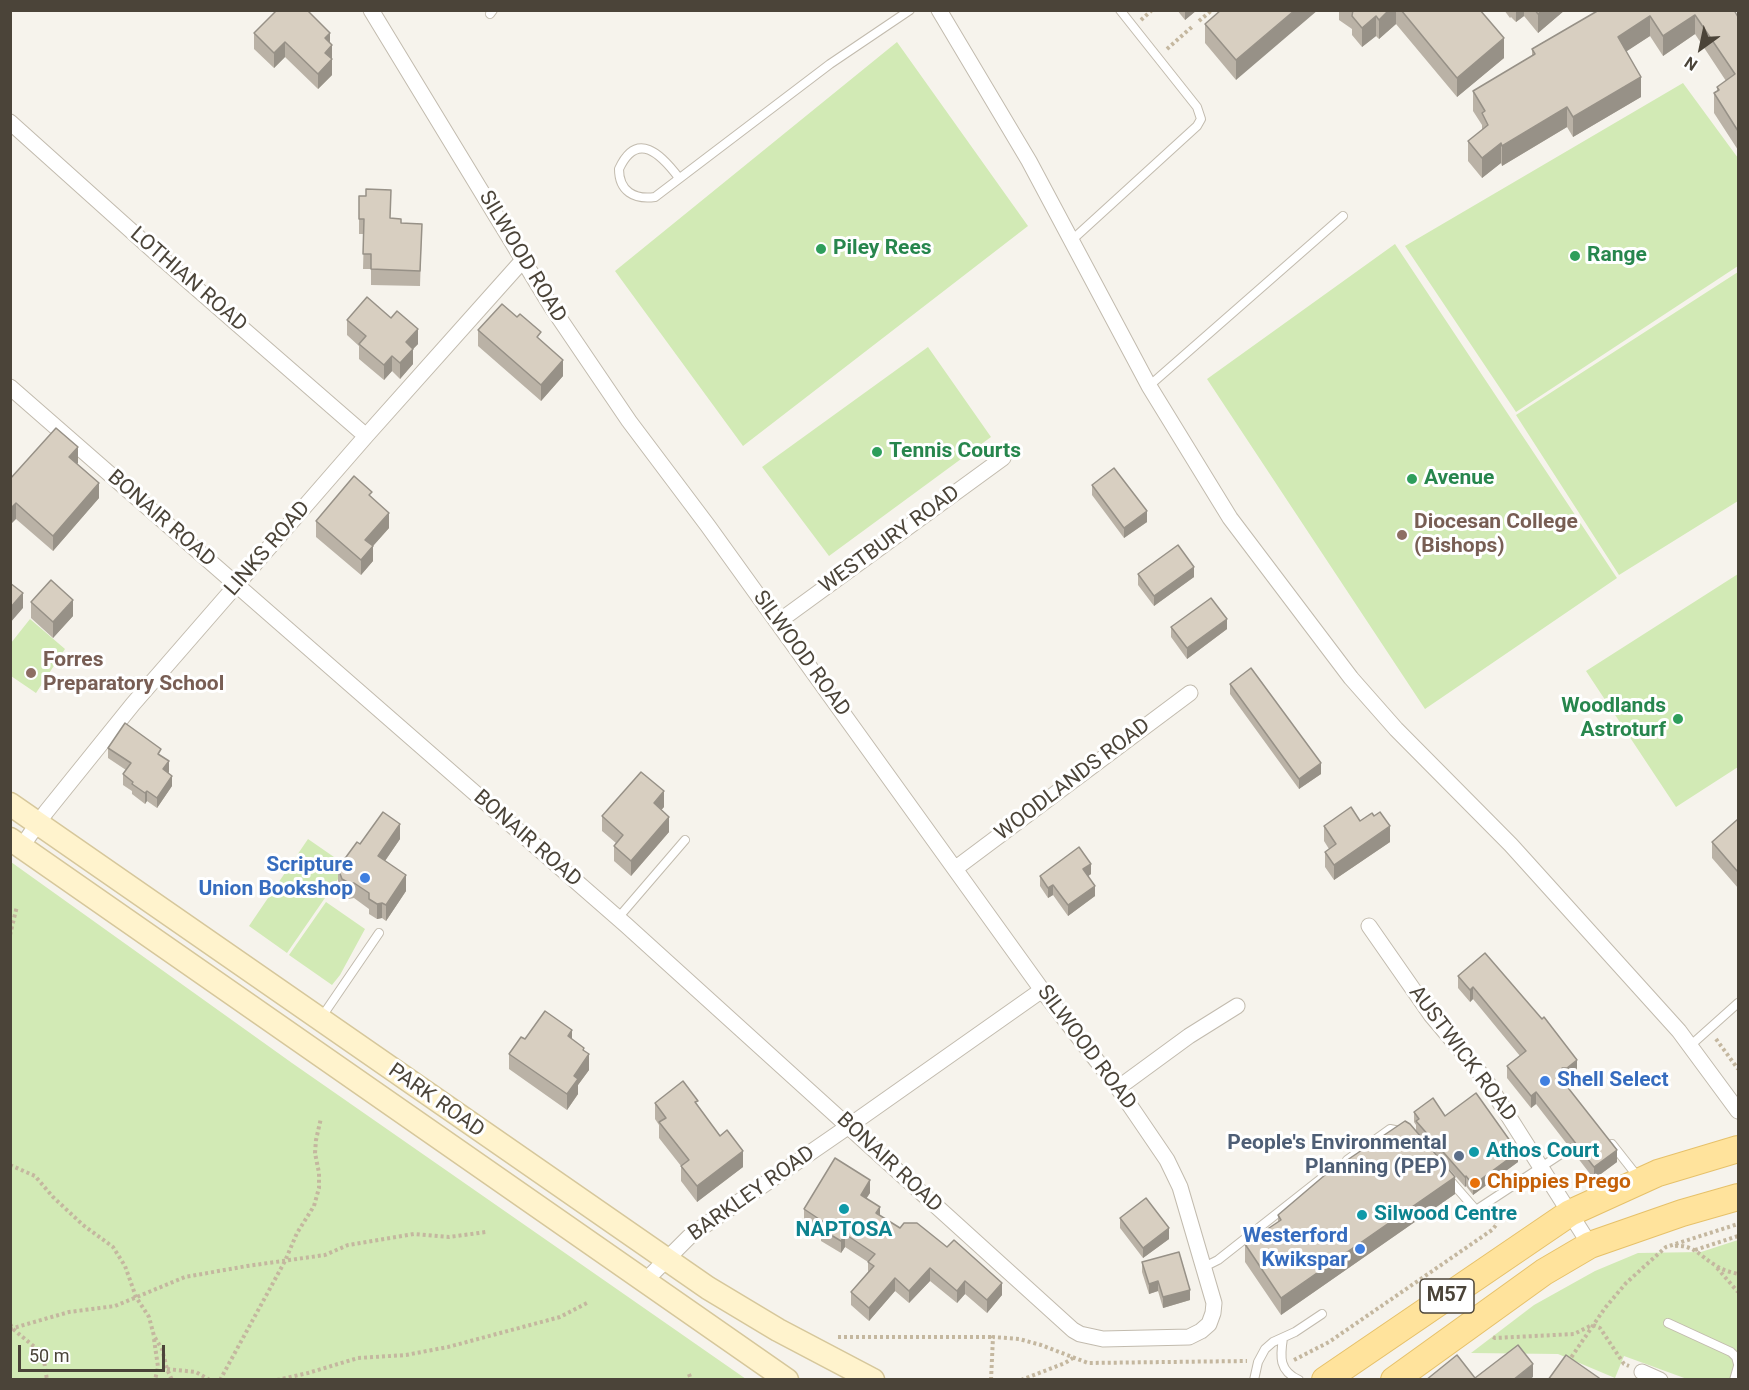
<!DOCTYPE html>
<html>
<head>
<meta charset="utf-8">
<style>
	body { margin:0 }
	#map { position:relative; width:1749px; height:1390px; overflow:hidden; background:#f6f3ec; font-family:Roboto,sans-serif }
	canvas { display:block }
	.frame { position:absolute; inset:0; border:12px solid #4b4439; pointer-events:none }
	.north { position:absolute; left:1671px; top:18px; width:60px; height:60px; -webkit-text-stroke:4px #fff; paint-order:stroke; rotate:213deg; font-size:16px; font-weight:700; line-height:24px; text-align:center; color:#4b4439 }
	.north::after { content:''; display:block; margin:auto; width:21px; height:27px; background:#4b4439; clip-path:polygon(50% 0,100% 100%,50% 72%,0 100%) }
	.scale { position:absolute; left:18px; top:1345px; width:147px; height:27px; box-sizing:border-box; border:3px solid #4b4439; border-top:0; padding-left:8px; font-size:18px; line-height:21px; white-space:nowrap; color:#4b4439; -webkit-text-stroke:4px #fff; paint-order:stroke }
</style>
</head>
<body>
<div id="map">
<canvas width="1749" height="1390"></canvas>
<div class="frame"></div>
<div class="north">N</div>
<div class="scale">50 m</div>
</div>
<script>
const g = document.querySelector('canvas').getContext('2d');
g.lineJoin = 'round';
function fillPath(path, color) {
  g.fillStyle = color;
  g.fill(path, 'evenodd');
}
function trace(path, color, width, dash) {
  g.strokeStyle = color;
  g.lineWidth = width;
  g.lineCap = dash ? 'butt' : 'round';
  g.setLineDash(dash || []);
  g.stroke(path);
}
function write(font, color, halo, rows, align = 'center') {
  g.font = font + ' Roboto,sans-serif';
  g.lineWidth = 6;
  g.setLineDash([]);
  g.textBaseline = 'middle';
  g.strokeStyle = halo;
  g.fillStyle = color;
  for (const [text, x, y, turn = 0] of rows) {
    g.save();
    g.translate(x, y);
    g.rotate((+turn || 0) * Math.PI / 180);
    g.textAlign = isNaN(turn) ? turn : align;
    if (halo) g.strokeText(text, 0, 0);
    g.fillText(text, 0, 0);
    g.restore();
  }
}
fillPath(new Path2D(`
	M897,42L1028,226L743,446L615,271Z
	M1683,83L1738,158V266L1516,412L1405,246Z
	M1395,244L1617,578L1425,709L1207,379Z
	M1738,272V501L1619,575L1516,415Z
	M928,347L991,437L829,556L762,467Z
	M1738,574V767L1676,807L1586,671Z
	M30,619L65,649L36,693L11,676V643Z
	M308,839L347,866L287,953L249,926Z
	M11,862L292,1063L746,1379H11Z
	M326,902L365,929L340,975L332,985L289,955Z
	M1738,1240V1379H1687L1624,1356L1615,1378L1558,1354L1471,1353L1534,1305L1595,1271L1638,1253L1701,1252Z`), '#d2eab5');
const lane = new Path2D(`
	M490,14L493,10
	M679,178C661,154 637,130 619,169C619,191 634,200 655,197L830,64L910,10
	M1072,240L1197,126L1201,119L1197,107L1120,10
	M1149,386L1343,216
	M618,918L685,840
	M321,1018L379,933
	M1691,1045L1738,1003
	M1612,1144L1638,1177
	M1347,1160L1390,1129L1400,1131
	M1448,1178L1476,1210L1561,1154
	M1204,1267L1218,1260L1322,1178
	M1668,1323L1731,1352L1736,1357L1738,1364
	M1283,1338C1280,1357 1279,1371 1299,1380
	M1254,1380L1258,1362L1265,1349L1273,1342L1295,1332L1322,1314
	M1734,1380L1738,1366`);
const street = new Path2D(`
	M939,10L1029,161L1149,386L1230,518L1351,678L1396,729L1511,845L1679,1031L1738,1111
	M10,122L157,254L366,436
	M10,387L626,925L1073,1330L1080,1334L1103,1339L1189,1337L1201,1331L1209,1324L1213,1313L1214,1303L1180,1187L1167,1160L1118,1088L1042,990L708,526L629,421L551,306L371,10
	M778,622L1003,458
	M22,846L46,812L133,704L366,436L524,259
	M956,868L1190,693
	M1369,926L1431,1015L1485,1079L1590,1245
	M1118,1088L1189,1036L1237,1006
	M645,1281L689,1237L701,1228L849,1126L1042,990
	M1642,1372L1660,1380`);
const secondary = new Path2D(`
	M10,804L708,1288L778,1330L873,1380
	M10,839L787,1380`);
const primary = new Path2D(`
	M1325,1380L1570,1213L1658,1173L1738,1149
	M1394,1380L1544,1272L1590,1245L1682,1213L1738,1197`);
trace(lane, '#c2bbae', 10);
trace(street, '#c2bbae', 17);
trace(secondary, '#d6c79b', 25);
trace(primary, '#e6c16a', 28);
trace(new Path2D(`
	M1141,20L1152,10
	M1199,21L1212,10
	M1167,49L1193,26
	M10,935L17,906
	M1716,1039L1738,1069
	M10,1165L35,1176L53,1197L83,1225L113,1247L125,1266L136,1297L149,1317L154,1336L162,1349L167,1369L172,1380
	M1675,1246C1693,1244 1701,1257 1715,1265C1722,1270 1730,1272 1738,1274
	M1695,1250L1738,1236
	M1717,1268L1738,1292
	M10,1324L13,1329L43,1354L47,1380
	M1593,1325L1600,1328L1624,1364L1629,1366
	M10,1329L69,1312L115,1306L185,1277L247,1266L325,1255L348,1245L414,1234L449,1237L486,1232
	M838,1337H993
	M1493,1337L1495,1338L1574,1334L1592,1325
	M154,1339L158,1367L155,1380
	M1294,1360L1329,1342L1492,1230L1497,1224L1494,1214
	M1568,1362L1605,1308L1626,1283L1666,1247L1738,1224
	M167,1369L196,1372L210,1380
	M689,1374L691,1380
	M220,1380L285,1261L297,1233L314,1206L319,1188V1173L315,1153L316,1140L321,1118
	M277,1380L308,1373L358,1358L406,1355L448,1347L560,1317L587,1303
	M991,1380L993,1337L1019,1339L1041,1345L1088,1363L1247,1361
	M1021,1380L1065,1363L1073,1358`), '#c4b79f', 4, [3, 3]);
trace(lane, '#fff', 8);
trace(street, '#fff', 15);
trace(secondary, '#fff3cd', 22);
trace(primary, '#ffe39c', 26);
fillPath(new Path2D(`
	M1177,10H1197L1185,20Z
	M1339,10H1480L1504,58L1457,97L1396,24L1379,39L1376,36L1362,47L1352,35V29L1339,20Z
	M1504,10H1565L1538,33L1524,16L1516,22L1511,17L1510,18Z
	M1599,10L1738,17V150L1714,113V93L1717,91V87L1726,81L1695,34L1663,56L1650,36L1626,51L1641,97L1573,137L1567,127L1502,166L1501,163L1482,178L1468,161V141L1482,130V125L1473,111V91L1532,56V49Z
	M1250,11L1236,80L1205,43V24Z
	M254,33L330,43L332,45V75L318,89L285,57L274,68L254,49Z
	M359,196L390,218L401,223L422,224L420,286L371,285V269H363L364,234H359Z
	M347,320L418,344L413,349V364L400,379L392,371L384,380L359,359V346L347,335Z
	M478,330L541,340L563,376L541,401L478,346Z
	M78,463L77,464L99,498L53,551L16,519L10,479Z
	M1092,485L1147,522L1124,538L1092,495Z
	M372,498L389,528L373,546V561L361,575L316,537V521Z
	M1138,574L1194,577L1154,606L1138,585Z
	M31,602L73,616L53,638L31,618Z
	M1171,627L1227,629L1187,659L1171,637Z
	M1230,684L1321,774L1299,789L1230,694Z
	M108,748L161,756L169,772L168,773L172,786L157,808L147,801L145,804L132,794V791L123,785V774L126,770L108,758Z
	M664,807L661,810L669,832L631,876L614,861V846L616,843L602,831V816Z
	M1374,816L1390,842L1334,880L1325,867V852L1329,849L1324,841V826L1360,821Z
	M1738,819V888L1712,858V842Z
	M400,839L385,861L406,891L386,921L382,918L377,919L369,914V909L354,898L349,899L342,894L338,883V868L360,844Z
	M1091,874L1088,876L1095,896L1068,916L1053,895L1048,898L1040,886V876Z
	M1485,953L1577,1072L1567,1080H1562L1617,1162L1594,1179L1536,1104L1531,1108L1507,1078V1066L1520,1056L1473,999L1470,1002L1458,988V976Z
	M525,1039L572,1040L584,1051L589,1070L578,1085V1094L567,1110L509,1069V1054Z
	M655,1103L698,1106L743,1167L697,1202L681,1181V1166L659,1138V1125L655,1119Z
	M1414,1112L1445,1116L1518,1162L1473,1195L1466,1186L1465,1187L1423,1139L1455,1194L1281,1315L1245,1262V1244L1278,1222V1215L1416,1131V1125L1414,1122Z
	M870,1193L866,1198L880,1216L1002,1295L987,1313L965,1294L957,1303L930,1281L909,1303L895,1291L869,1321L851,1305V1292L868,1272V1262L845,1247L841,1253L821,1241V1233L804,1222V1209Z
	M1120,1218L1169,1239L1143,1258L1120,1228Z
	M1142,1262L1190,1300L1163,1308L1158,1291L1149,1294L1142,1272Z`), '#bab2a6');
fillPath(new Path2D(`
	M1185,10H1197L1185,20Z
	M1295,10H1318L1236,80V60Z
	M1389,10H1396V24L1379,39V20Z
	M1516,10H1524V16L1516,22Z
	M1542,10H1565L1538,33V14Z
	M1695,15V34L1663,56V36Z
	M1376,16V36L1362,47V28Z
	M1650,16V36L1618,57V37Z
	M330,33V47L332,45V75L318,89V74L325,38Z
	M1504,38V58L1457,97V78Z
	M285,42V57L274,68V53Z
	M1641,77V97L1573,137V117Z
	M1567,107V127L1502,166V146Z
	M1501,143V163L1482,178V158Z
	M12,243V259L10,260V245Z
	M418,329V344L413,349V364L400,379V363L406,342Z
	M392,356V371L384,380V365Z
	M563,360V376L541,401V385Z
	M78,447V463L69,472V457Z
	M99,483V498L53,551V536Z
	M16,503V519L10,525V509Z
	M1147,511V522L1124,538V528Z
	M389,513V528L373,546V561L361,575V560L365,540Z
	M1194,567V577L1154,606V596Z
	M23,593V608L10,623V608Z
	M73,600V616L53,638V622Z
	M1227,619V629L1187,659V648Z
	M169,761V772L163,780V769Z
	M1321,763V774L1299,789V779Z
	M172,776V786L157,808V798Z
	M147,791V801L145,804V793Z
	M664,791V807L654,818V803Z
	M669,817V832L631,876V861Z
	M400,824V839L378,871V856Z
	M1390,826V842L1334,880V865Z
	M1091,864V874L1083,880V869Z
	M406,875V891L386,921V905Z
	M1053,885V895L1048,898V888Z
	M1095,886V896L1068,916V905Z
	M382,903V918L377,919V904Z
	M1473,987V999L1470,1002V990Z
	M572,1030V1046L568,1036Z
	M584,1048V1062L589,1054V1070L578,1085V1094L567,1110V1094Z
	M1577,1060V1072L1567,1080V1068Z
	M1562,1068V1080L1558,1075Z
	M1536,1092V1104L1531,1108V1096Z
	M1617,1150V1162L1594,1179V1167Z
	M743,1151V1167L697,1202V1186Z
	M1518,1152V1162L1473,1195V1185Z
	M1466,1176V1186L1465,1187V1177Z
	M1455,1177V1194L1281,1315V1298Z
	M870,1180V1193L861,1207V1195Z
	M880,1207V1219L876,1213Z
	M1169,1228V1239L1143,1258V1248Z
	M845,1234V1247L841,1253V1241Z
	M930,1268V1281L909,1303V1291Z
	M895,1278V1291L869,1321V1308Z
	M965,1281V1294L957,1303V1291Z
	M1158,1281V1291L1149,1294V1284Z
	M1002,1283V1295L987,1313V1300Z
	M1190,1290V1300L1163,1308V1297Z
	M1533,1364V1377L1529,1380H1513Z`), '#979187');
const building = new Path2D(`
	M277,10H307L330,33L325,38L332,45L325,53L332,59L318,74L285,42L274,53L254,33Z
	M1221,10H1250V11L1251,10H1295L1236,60L1205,24Z
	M1353,10H1389L1379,20L1376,16L1362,28L1352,16Z
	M1401,10H1480L1504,38L1457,78Z
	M1535,10H1542L1538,14Z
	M1599,10H1734L1738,17V131L1714,93L1719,90L1717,87L1735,74L1695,15L1663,36L1650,16L1618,37L1641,77L1573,117L1567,107L1502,146L1501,143L1482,158L1468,141L1488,125L1482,113L1485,111L1473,91L1535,54L1532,49Z
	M366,189L391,190L390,218L401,219V223L422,224L420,271L371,269V254H363L364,219H359V196H366Z
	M367,297L391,318L397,311L418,329L406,342L413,349L400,363L392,356L384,365L359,344L366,336L347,320Z
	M502,304L517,317L520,314L541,332L537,337L563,360L541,385L478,330Z
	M56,428L78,447L69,457L99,483L53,536L16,503L10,509V479Z
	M1114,468L1147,511L1124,528L1092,485Z
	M354,476L372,492L369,495L389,513L365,540L373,546L361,560L316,521Z
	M1178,545L1194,567L1154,596L1138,574Z
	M51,580L73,600L53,622L31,602Z
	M10,583L23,593L10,608Z
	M1211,598L1227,619L1187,648L1171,627Z
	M1251,668L1321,763L1299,779L1230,684Z
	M125,723L161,749L158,754L169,761L163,769L172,776L157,798L147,791L145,793L132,784L133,782L123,774L131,763L108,748Z
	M641,772L664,791L654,803L669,817L631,861L614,846L623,835L602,816Z
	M1351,807L1360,821L1372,813L1374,816L1380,812L1390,826L1334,865L1325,852L1336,844L1324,826Z
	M383,812L400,824L378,856L406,875L386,905L382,903L377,904L369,899V893L354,883H349L342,879L338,868L357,842L360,844Z
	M1738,819V872L1712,842Z
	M1079,847L1091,864L1083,869L1095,886L1068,905L1053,885L1048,888L1040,876Z
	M1485,953L1542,1019L1544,1017L1577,1060L1567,1068H1562L1558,1075L1617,1150L1594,1167L1536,1092L1531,1096L1507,1066L1526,1051L1473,987L1470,990L1458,976Z
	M545,1011L572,1030L568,1036L584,1048L583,1050L589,1054L574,1076L578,1079L567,1094L509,1054L521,1037L525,1039Z
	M683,1081L698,1101L695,1102L720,1136L727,1130L743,1151L697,1186L681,1166L689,1160L659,1122L666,1118L655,1103Z
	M1476,1093L1518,1152L1473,1185L1466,1176L1465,1177L1416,1121L1419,1119L1414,1112L1433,1098L1445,1116Z
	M1405,1121L1410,1124L1455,1177L1281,1298L1245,1244L1281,1220L1278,1215L1325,1175Z
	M835,1158L870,1180L861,1195L880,1207L876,1213L900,1228L904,1223H917L947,1247L954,1240L1002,1283L987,1300L965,1281L957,1291L930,1268L909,1291L895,1278L869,1308L851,1292L874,1266L868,1262L875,1254L845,1234L841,1241L821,1229L825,1223L804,1209Z
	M1146,1198L1169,1228L1143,1248L1120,1218Z
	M1179,1252L1190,1290L1163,1297L1158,1281L1149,1284L1142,1262Z
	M1518,1345L1533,1364L1513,1380H1426L1457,1355L1475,1378Z
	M1566,1355L1602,1380H1548Z`);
fillPath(building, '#d8cfc1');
trace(building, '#979187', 1.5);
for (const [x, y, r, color] of [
	[821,249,6,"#2e9e5b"],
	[1575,256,6,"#2e9e5b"],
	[877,452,6,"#2e9e5b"],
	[1412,479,6,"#2e9e5b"],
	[1402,535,6,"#8d6e63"],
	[31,673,6,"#8d6e63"],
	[1678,719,6,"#2e9e5b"],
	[365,878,6,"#3f7fe0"],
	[1545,1081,6,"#3f7fe0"],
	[1474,1152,6,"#0f9aa8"],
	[1459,1156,6,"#5c6f8a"],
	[1475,1183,6,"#e8710a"],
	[844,1209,6,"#0f9aa8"],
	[1362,1215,6,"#0f9aa8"],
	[1360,1249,6,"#3f7fe0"]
]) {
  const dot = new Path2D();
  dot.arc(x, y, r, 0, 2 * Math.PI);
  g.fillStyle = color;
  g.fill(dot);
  trace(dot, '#fff', 2);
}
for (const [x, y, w] of [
	[1447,1296,54]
]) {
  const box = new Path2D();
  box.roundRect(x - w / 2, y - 17, w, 34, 4.5);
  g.fillStyle = '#fff';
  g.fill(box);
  trace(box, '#4b4439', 1.5);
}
write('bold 20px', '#4b4439', null, [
	["M57",1447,1296]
]);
write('bold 21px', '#27864d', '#fff', [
	["Piley Rees",833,249],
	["Range",1587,256],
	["Tennis Courts",889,452],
	["Avenue",1424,479],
	["Woodlands",1666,707,"right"],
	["Astroturf",1666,731,"right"]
], 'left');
write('21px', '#4b4439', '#fff', [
	["SILWOOD ROAD",522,257,59],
	["LOTHIAN ROAD",188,280,41],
	["BONAIR ROAD",161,519,41],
	["WESTBURY ROAD",890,540,-36],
	["LINKS ROAD",268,549,-49],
	["SILWOOD ROAD",801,654,54],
	["WOODLANDS ROAD",1073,780,-37],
	["BONAIR ROAD",527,839,41],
	["SILWOOD ROAD",1086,1048,53],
	["AUSTWICK ROAD",1462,1054,53],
	["PARK ROAD",436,1101,35],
	["BONAIR ROAD",889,1163,43],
	["BARKLEY ROAD",752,1194,-35]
]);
write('bold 21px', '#785e54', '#fff', [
	["Diocesan College",1414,523],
	["(Bishops)",1414,547],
	["Forres",43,661],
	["Preparatory School",43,685]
], 'left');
write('bold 21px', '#366cbe', '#fff', [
	["Scripture",353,866],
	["Union Bookshop",353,890],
	["Shell Select",1557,1081,"left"],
	["Westerford",1348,1237],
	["Kwikspar",1348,1261]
], 'right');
write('bold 21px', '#4e5e75', '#fff', [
	["People's Environmental",1447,1144],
	["Planning (PEP)",1447,1168]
], 'right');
write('bold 21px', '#0d838f', '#fff', [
	["Athos Court",1486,1152],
	["Silwood Centre",1374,1215],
	["NAPTOSA",844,1231,"center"]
], 'left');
write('bold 21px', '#c56008', '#fff', [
	["Chippies Prego",1487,1183]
], 'left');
</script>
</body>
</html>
